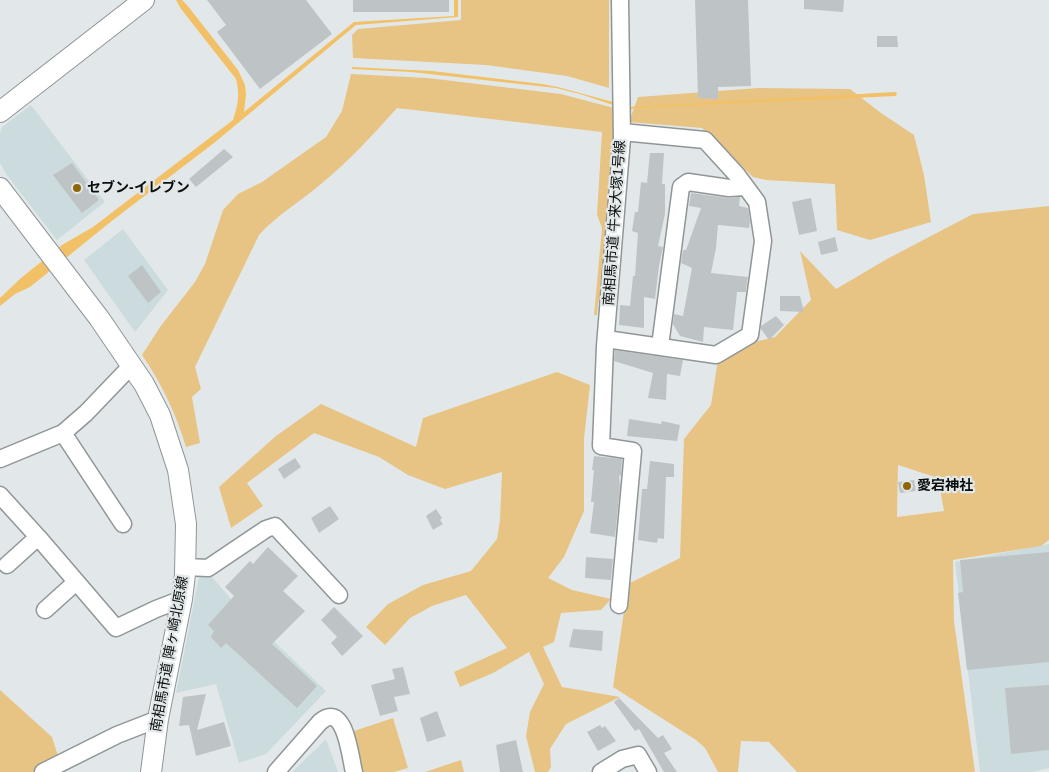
<!DOCTYPE html>
<html>
<head>
<meta charset="utf-8">
<style>
	body { margin:0 }
	canvas { display:block; background:#e2e8e9 }
</style>
</head>
<body>
<canvas width="1049" height="772"></canvas>
<script>
const g = document.querySelector('canvas').getContext('2d');
g.lineJoin = 'round';
function fillPath(path, color) {
  g.fillStyle = color;
  g.fill(path, 'evenodd');
}
function trace(path, color, width, dash) {
  g.strokeStyle = color;
  g.lineWidth = width;
  g.lineCap = dash ? 'butt' : 'round';
  g.setLineDash(dash || []);
  g.stroke(path);
}
function write(font, color, halo, rows, align = 'center') {
  g.font = font + ' Helvetica,"Noto Sans JP",sans-serif';
  g.lineWidth = 4.5;
  g.setLineDash([]);
  g.textBaseline = 'middle';
  g.strokeStyle = halo;
  g.fillStyle = color;
  for (const [text, x, y, turn = 0] of rows) {
    g.save();
    g.translate(x, y);
    g.rotate((+turn || 0) * Math.PI / 180);
    g.textAlign = isNaN(turn) ? turn : align;
    if (halo) g.strokeText(text, 0, 0);
    g.fillText(text, 0, 0);
    g.restore();
  }
}
fillPath(new Path2D(`
	M31,105L105,202L57,240L6,174L0,163V133L2,127Z
	M123,229L168,290L135,332L84,260Z
	M1049,544V768L1033,772H980L955,562Z
	M199,577H212L238,607L326,691L266,754L239,763L216,684L176,693Z
	M326,739L338,772H292Z`), '#ccdbde');
fillPath(new Path2D(`
	M461,0H609V88L567,76L486,65L353,58L352,35L358,29L461,20Z
	M351,74L428,78L561,94L614,108L615,137L602,298L598,303L597,315H594L602,228L597,215L602,132L397,108C373,135 349,161 321,184C300,202 277,215 259,235L195,367L201,389L192,397L200,443L186,447C176,414 162,384 142,355L160,327L195,282L205,264L223,210L238,194L262,182L326,137L342,111Z
	M758,88L850,89L881,113L914,135L924,175L931,222L870,240L837,230L835,184L766,180L753,177L702,128L629,122L638,97Z
	M1049,206V540L1041,546L953,560L954,621L975,772H797L769,742L741,741L738,772H718L705,748L696,740L613,687L628,584L680,558L684,439L711,405L718,359L742,345L775,337L811,300L800,251L836,289L887,259L973,214ZM898,465L938,478L944,511L897,517Z
	M557,372L590,385L584,439V511L564,557L548,578L572,590L611,599L601,610L561,613L554,642L543,647L562,687L620,697L566,724L550,749L551,767L548,772H535L526,736L530,712L544,684L529,652L493,673L460,687L454,672L507,648L466,595L432,606L410,618L385,645L366,627L388,604L423,585L471,571L497,539L500,520L502,472L445,489L408,475L379,457L314,433L247,483L263,506L231,528L219,487L276,436L321,404L416,447L423,418Z
	M0,690L52,737L63,772H0Z
	M393,718L408,768L394,772H361L351,732Z
	M461,760L464,772H425Z`), '#e8c484');
fillPath(new Path2D(`
	M176,0H182L187,5L238,70L245,85L246,95L244,112L354,22L454,16V0H458V17L356,25L214,143L113,220L30,287L15,294L0,306V298L21,278L62,245L93,227L233,120C238,105 240,95 236,79L181,9Z
	M352,67L432,71L542,84L558,87L613,102V105L580,94L556,88L411,72L352,69Z
	M895,92L897,93L896,96L657,107L628,109V107Z`), '#f2c167');
fillPath(new Path2D(`
	M207,0H306L332,34L260,89L217,32L226,25Z
	M353,0H449V12H353Z
	M695,0H748L751,86L718,87V99L698,98Z
	M804,0H844L843,12L804,9Z
	M877,36H897L898,47H877Z
	M224,149L233,157L196,187L189,179Z
	M650,153H664L662,184H665V214L658,246L663,247L659,266L655,299L644,297V328L619,325L620,305L630,306L633,276H635L638,233L632,231L635,212H638L641,182L647,183Z
	M72,163L99,200L82,213L53,175Z
	M691,193L728,198L740,197L739,206L748,208L750,222L749,228L718,225L716,248L711,273L748,277L747,283L746,292H737L733,330L704,327L703,342L680,336L673,324L674,314L683,316L692,268L681,263L683,250H686L701,208L689,206Z
	M811,198L817,231L799,235L792,202Z
	M835,237L838,251L821,255L818,242Z
	M142,265L161,292L148,303L128,276Z
	M780,296H800L804,312L780,311Z
	M776,316L784,325L769,340L761,329V326Z
	M615,350L683,360L680,376L667,374L666,400L648,398L653,373L614,361Z
	M629,419L661,424L662,421L680,425L677,441L627,436Z
	M594,456L622,459L621,476L619,475L620,487L615,537L590,533L594,502H591L594,470H592Z
	M295,458L301,467L284,479L278,469Z
	M650,461L674,464V477H666L664,539L658,538L657,543L638,540L642,489H647Z
	M914,480L916,491L900,493L898,482Z
	M330,506L339,519L319,533L311,518Z
	M436,509L442,518L440,520L443,524L433,530L426,516Z
	M268,547L298,576L283,591L305,611L272,644L317,686L297,708L226,643L221,648L211,637L214,631L208,625L234,596L225,587L250,561L253,564Z
	M1049,552V662L967,670L958,593L963,592L960,560Z
	M586,557L613,559L611,580L585,578Z
	M334,607L363,636L342,656L331,643L337,637L321,620Z
	M573,629L603,631L602,651L569,647Z
	M403,667L410,694L394,697L398,711L380,716L371,685L395,679L392,669Z
	M1049,685V750L1011,754L1005,688Z
	M206,694L197,730L224,722L231,746L196,756L189,725L179,726L183,697Z
	M619,698L658,738L663,735L672,749L664,753L677,772H664L639,729L635,731L614,702Z
	M437,711L446,736L427,742L420,718Z
	M600,725L602,728L605,726L616,741L598,751L587,732Z
	M516,740L523,772H500L496,745Z`), '#bec4c5');
const minor = new Path2D(`
	M606,339L716,355L750,335L763,241L757,202L737,175L705,140L622,132
	M660,346L681,187L688,182L729,188L745,187
	M63,433L123,524
	M0,459L63,433L86,413L132,365
	M0,495L38,537L116,628L156,609L182,599
	M7,565L38,537
	M185,567L208,568L266,529L275,526L339,595
	M619,605L633,451L601,446L605,346L622,138L620,0
	M45,610L76,582
	M43,772L117,735L158,719
	M276,772L320,722C345,700 350,756 354,772
	M601,772L622,759L638,755L648,772`);
const tertiary = new Path2D(`
	M0,112L144,0
	M0,188L99,318L144,384L160,415L178,470L186,524L185,574L182,599L158,719L151,772`);
trace(minor, '#909697', 19);
trace(tertiary, '#909697', 22);
trace(minor, '#fff', 16);
trace(tertiary, '#fff', 20);
for (const [x, y, r, color] of [
	[77,188,5,"#8e670b"],
	[907,486,5,"#8e670b"]
]) {
  const dot = new Path2D();
  dot.arc(x, y, r, 0, 2 * Math.PI);
  g.fillStyle = color;
  g.fill(dot);
  trace(dot, '#e2e8e9', 2);
}
write('bold 14px', '#0c0e0e', '#e2e8e9', [
	["セブン-イレブン",87,188],
	["愛宕神社",917,486]
], 'left');
write('14px', '#0c0e0e', '#e2e8e9', [
	["南相馬市道 牛来大塚1号線",615,223,-86],
	["南相馬市道 陣ヶ崎北原線",170,654,-80]
]);
</script>
</body>
</html>
